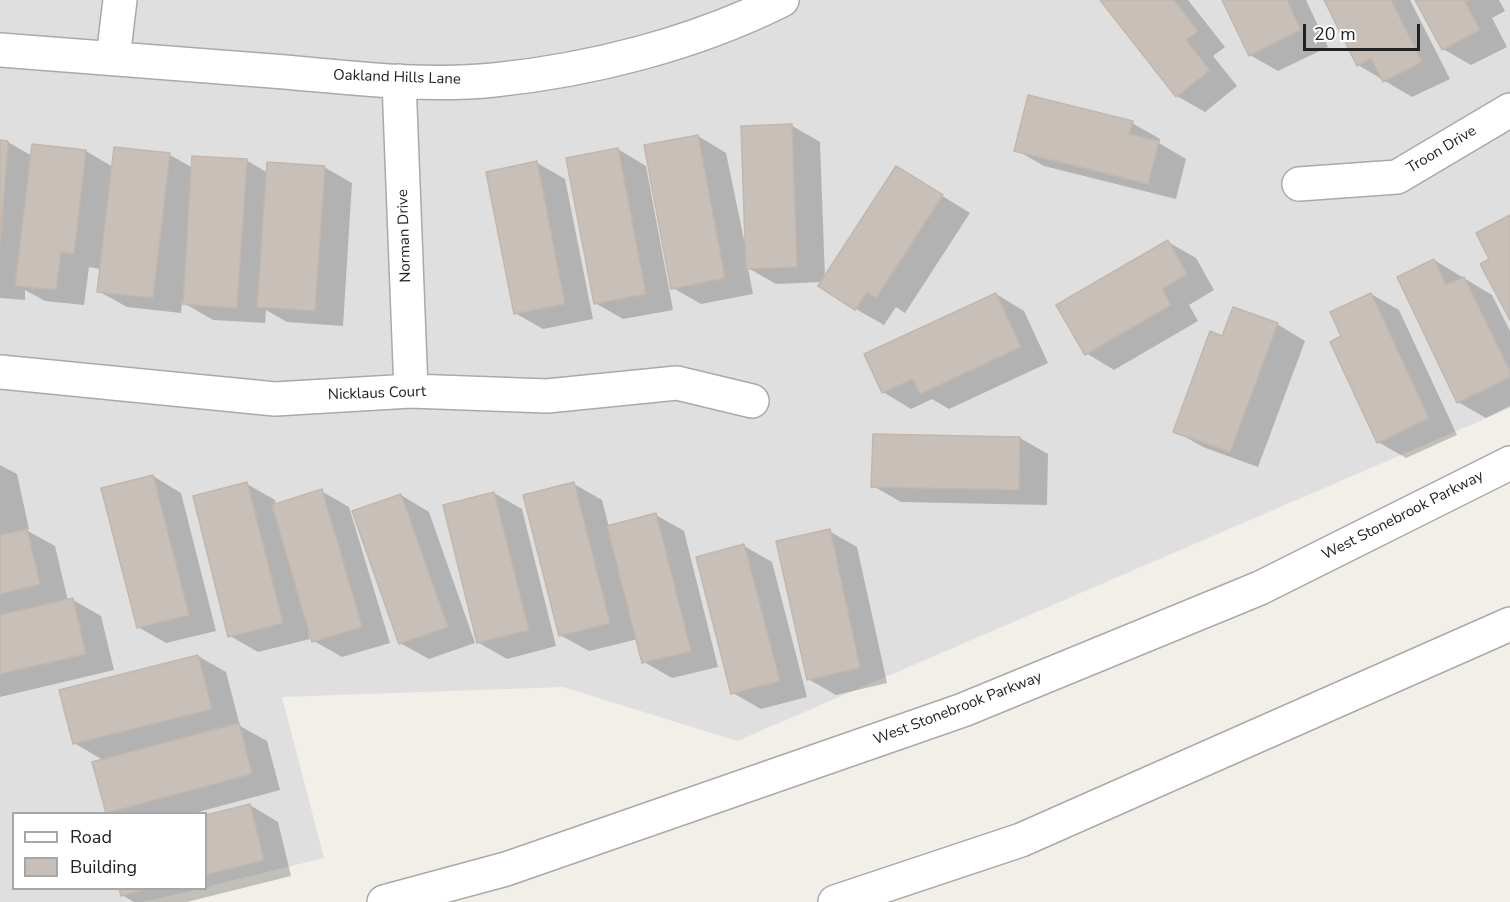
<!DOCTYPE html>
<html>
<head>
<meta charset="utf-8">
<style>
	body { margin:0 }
	#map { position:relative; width:1510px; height:902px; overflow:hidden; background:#f2efe9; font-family:"Nunito Sans",sans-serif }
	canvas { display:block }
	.legend { position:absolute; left:12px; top:812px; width:195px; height:78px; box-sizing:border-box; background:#fff; border:2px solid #a7a7a7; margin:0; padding:8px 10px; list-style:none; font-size:18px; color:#222 }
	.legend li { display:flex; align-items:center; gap:12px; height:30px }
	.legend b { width:30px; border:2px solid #a7a7a7 }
	.scale { position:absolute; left:1303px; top:24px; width:117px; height:27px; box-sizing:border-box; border:3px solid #222; border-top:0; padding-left:8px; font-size:18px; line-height:21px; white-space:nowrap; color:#222; -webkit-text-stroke:4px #fff; paint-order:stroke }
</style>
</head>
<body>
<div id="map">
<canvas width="1510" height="902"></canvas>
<ul class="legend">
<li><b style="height:8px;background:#fff"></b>Road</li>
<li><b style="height:16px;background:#c7bfb8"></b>Building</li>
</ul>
<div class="scale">20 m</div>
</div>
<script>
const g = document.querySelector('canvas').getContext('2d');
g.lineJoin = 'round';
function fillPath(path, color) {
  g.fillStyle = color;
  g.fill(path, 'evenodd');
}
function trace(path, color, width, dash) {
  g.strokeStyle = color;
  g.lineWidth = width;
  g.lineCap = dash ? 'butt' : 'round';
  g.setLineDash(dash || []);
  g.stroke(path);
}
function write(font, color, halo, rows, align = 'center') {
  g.font = font + ' "Nunito Sans",sans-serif';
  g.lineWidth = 5;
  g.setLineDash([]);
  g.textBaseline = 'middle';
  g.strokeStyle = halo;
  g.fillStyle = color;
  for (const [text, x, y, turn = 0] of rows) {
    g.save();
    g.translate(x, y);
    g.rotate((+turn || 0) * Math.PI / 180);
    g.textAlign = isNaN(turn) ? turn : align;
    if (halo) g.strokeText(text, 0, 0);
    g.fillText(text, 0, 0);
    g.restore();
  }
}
fillPath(new Path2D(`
	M0,0H1510V408L737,741L563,687L282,697L324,858L206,887V814H14V888L199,889L142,902H0Z`), '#e0dfdf');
fillPath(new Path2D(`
	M1102,0H1188L1225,47L1213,56L1237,86L1205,112L1177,96Z
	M1224,0H1306L1328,47L1278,71L1250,55Z
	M1326,0H1410L1450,79L1412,97L1358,65Z
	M1417,0H1499L1505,11L1492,18L1507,47L1471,65L1443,49Z
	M1132,123L1160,139L1159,143L1186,159L1176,199L1044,166L1016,150Z
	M791,125L820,142L825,278L897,168L970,213L905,313L896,307L884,325L856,309L822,282L776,284L748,268L753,294L701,304L673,288L698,136L726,153L747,254Z
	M0,141L8,142L32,156L33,146L86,151L113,167L115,149L170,155L193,168L246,160L268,173L324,167L352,183L343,326L287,322L266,310L265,323L213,320L182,302L181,313L127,307L98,291L101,269L89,267L84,305L45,301L25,290V300L0,298Z
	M618,149L646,166L673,310L623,319L595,303Z
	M537,163L565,179L593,319L543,329L515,313Z
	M1168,242L1196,258L1214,290L1189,305L1198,321L1114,370L1086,353Z
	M1434,260L1492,295L1510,331V406L1486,418L1458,402Z
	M996,294L1024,311L1048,363L949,409L932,399L911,409L883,392Z
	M1371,294L1399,310L1457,435L1406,458L1378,442L1343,337Z
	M1277,324L1305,341L1258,467L1203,447L1175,431L1223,338Z
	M874,435L1020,438L1048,454L1047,505L901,502L873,486Z
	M0,465L17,474L29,529L26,530L55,546L68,601L73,600L101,616L114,670L0,697Z
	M153,476L181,493L216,631L166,643L138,627Z
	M247,484L275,500L276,505L321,491L349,507L390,643L342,657L314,641L311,631L308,632L310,639L258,652L230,636Z
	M574,484L602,500L609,527L656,515L684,531L718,667L672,678L644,662L638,639L589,651L560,635Z
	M494,493L522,509L556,646L507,659L479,643Z
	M401,495L429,512L475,643L429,659L400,643Z
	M829,531L857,547L887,683L836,695L808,679Z
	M744,546L772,562L807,697L761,709L733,693Z
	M198,656L226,672L240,726L267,741L280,790L191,814H110L107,812L103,760L74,743Z
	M250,805L278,822L291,876L187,902H134L122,895L120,888H206V817Z`), '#0003');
const building = new Path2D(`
	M1100,0H1174L1198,31L1186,40L1210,70L1176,97Z
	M1222,0H1287L1301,30L1249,56Z
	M1324,0H1391L1422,62L1383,82L1371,58L1357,66Z
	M1415,0H1469L1465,2L1480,30L1442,50Z
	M1028,95L1133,121L1129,134L1159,141L1148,184L1014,151Z
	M792,124L797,267L746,269L741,126Z
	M698,135L725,278L671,289L644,145Z
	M0,140L8,141L0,244Z
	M32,144L86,150L74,254L61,252L56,290L15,286Z
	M114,147L170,153L153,298L97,292Z
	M618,148L646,294L594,304L566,158Z
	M192,156L247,159L237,308L183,304Z
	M537,161L565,304L514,314L486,172Z
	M267,162L325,166L315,311L257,307Z
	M896,166L943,195L876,298L867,292L855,310L818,286Z
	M1510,215V320L1480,264L1489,259L1476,233Z
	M1168,240L1187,274L1162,289L1171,305L1085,355L1056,305Z
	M1434,259L1446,285L1464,277L1510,371V377L1457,403L1397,277Z
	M996,293L1021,347L920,394L913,379L882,393L864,354Z
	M1371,293L1429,418L1377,443L1330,342L1341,336L1330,312Z
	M1233,307L1278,323L1230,452L1173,432L1210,331L1222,336Z
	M873,434L1020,437L1019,490L871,487Z
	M153,475L189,615L137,628L101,488Z
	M247,482L283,623L228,637L193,496Z
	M574,482L610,623L559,636L523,495Z
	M322,489L362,627L312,642L272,505Z
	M494,492L529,630L477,643L443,505Z
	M401,494L448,627L399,644L352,511Z
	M656,513L691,651L642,663L607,526Z
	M27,529L40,584L0,594V535Z
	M830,529L860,668L807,680L776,541Z
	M744,544L780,681L731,694L696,557Z
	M73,598L86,654L0,674V615Z
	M198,655L212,709L73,744L59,690Z
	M239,723L252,774L106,813L92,762Z
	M250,804L264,860L206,875V815Z
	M119,888H151L121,896Z`);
fillPath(building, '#c7bfb8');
trace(building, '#c4b6ab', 1.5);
const minor = new Path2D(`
	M0,50C95,57 190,64 285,72C354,78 425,87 494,80C591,70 694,44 782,0
	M113,58L120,0
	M399,81L411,391
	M1299,184L1397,177L1510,110
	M0,372L275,399L411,391L547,396L677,383L752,401
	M384,902L506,869L963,710L1260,588L1510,463
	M835,902L1021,840L1510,624`);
trace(minor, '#a9a9a9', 36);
trace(minor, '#fff', 33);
write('15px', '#222', '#fff', [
	["Oakland Hills Lane",397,78,2],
	["Troon Drive",1442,150,-31],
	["Norman Drive",405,236,-92],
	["Nicklaus Court",377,394,-2],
	["West Stonebrook Parkway",1403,516,-27],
	["West Stonebrook Parkway",958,709,-21]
]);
</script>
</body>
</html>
